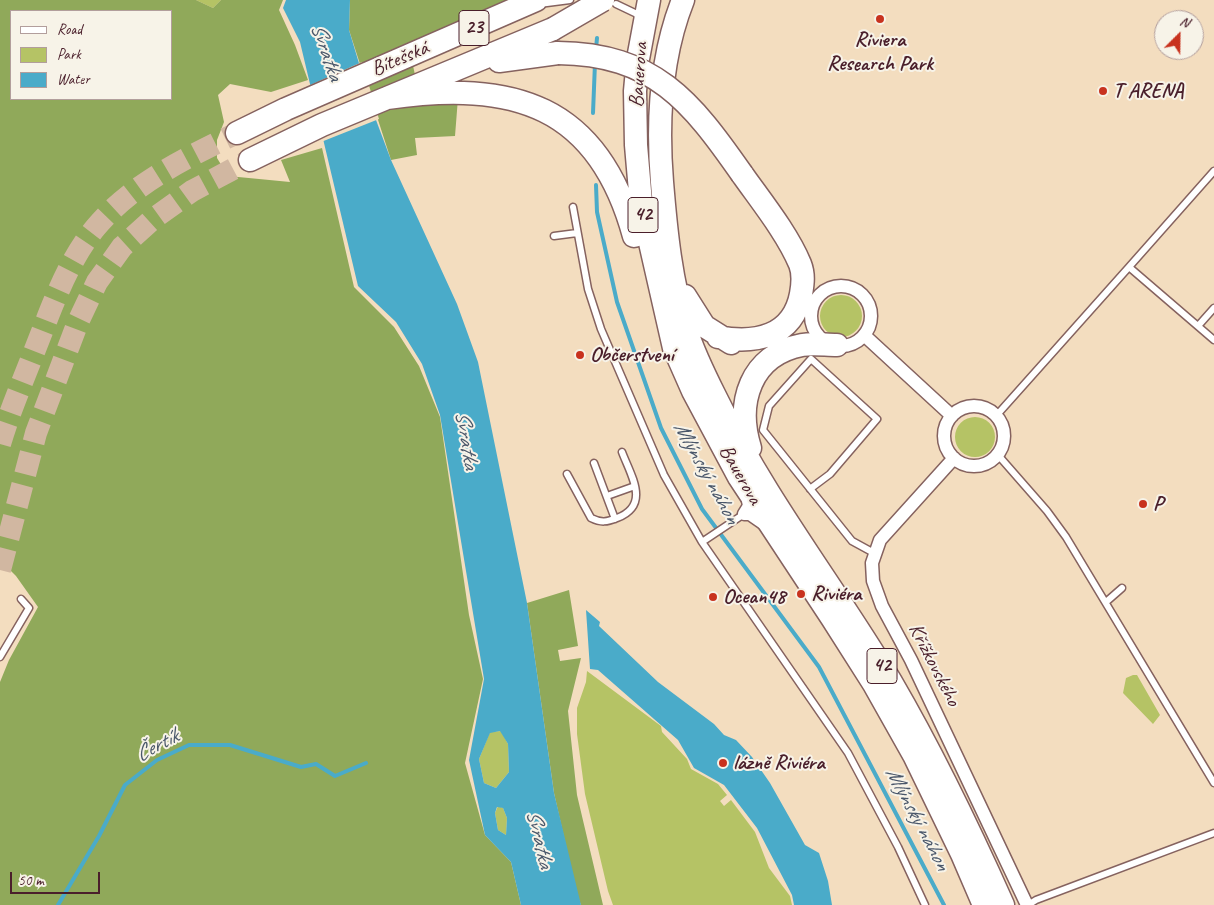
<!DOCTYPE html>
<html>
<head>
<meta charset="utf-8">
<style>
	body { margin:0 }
	#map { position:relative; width:1214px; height:905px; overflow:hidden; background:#f3ddbf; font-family:Caveat,sans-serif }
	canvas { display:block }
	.legend { position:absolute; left:10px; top:10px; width:162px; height:90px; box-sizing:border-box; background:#f7f3e8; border:1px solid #b29e9c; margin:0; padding:6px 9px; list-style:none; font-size:15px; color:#4a1f2b }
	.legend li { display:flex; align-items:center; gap:10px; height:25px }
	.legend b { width:25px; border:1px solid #b29e9c }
	.north { position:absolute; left:1154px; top:10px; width:50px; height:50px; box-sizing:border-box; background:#f7f3e8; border:1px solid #b29e9c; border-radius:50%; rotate:23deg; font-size:14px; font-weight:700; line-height:20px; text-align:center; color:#4a1f2b }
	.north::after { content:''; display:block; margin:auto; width:18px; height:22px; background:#c8321e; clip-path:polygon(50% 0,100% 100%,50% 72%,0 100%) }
	.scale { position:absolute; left:10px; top:872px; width:90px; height:22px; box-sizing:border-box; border:2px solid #4a1f2b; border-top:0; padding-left:6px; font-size:15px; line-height:18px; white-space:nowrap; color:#4a1f2b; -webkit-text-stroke:4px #f7f3e8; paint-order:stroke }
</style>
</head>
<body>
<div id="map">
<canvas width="1214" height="905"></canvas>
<ul class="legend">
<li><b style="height:6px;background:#fff"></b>Road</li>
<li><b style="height:14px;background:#b5c365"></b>Park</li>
<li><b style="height:14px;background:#4aabc9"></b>Water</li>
</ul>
<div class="north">N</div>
<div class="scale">50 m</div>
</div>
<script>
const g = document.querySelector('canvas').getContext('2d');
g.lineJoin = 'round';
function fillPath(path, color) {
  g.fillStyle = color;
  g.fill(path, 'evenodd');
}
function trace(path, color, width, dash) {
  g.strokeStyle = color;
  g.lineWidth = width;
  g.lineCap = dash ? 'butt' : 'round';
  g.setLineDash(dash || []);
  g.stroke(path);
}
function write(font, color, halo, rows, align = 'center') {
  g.font = font + ' Caveat,sans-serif';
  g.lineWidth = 4;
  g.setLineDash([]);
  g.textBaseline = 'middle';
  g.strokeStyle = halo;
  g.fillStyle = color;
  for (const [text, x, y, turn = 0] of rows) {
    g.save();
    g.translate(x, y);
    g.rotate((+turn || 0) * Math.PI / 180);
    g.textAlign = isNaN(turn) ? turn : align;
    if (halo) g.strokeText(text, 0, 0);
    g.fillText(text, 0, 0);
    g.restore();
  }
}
fillPath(new Path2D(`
	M196,0H221L213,8Z
	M820 316a21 21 0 1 1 42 0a21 21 0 1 1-42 0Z
	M955 437a20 20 0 1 1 40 0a20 20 0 1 1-40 0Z
	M587,671L661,726L662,732L687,759L691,769L718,784L727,795L720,801L724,806L731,800L755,832L769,868L790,896L792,905H613L608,891L585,794L577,734V708L586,682Z
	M1133,675H1137L1160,715L1153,724L1123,693L1126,678Z
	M501,731L508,744L509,772L496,788L484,783L479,759L490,732Z
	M498,806L503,808L507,818L506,835L498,830L495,813Z`), '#b5c365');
fillPath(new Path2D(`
	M0,0H196L213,8L221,0H283L279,10L295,45L308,80L271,92L230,84L218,95L224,122L217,140V158L228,176L290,182L281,160L322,148L354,287L394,327L419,366L440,417L469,615L483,679L465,763L485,835L511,862L521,905H0V682L9,660L38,607L16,576L0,560ZM11,11H171V99H11Z
	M350,0H511L408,43L421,102L458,98L455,136L415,138L417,155L391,160L349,30Z
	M569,590L578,646L558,650L560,661L581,658L568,711L577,795L603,905H581L577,895L554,793L527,603Z`), '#90a95a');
fillPath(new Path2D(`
	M286,0H350L349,30L376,120L391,160L457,304L478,362L527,603L554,793L581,905H521L511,862L485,835L469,760L484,679L440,415L422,364L396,322L358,286L300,42L283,8ZM500,731L508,744L509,772L496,788L484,783L479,759L490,733ZM497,807L503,808L507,818L506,835L498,830L495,813Z
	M586,610L600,622L599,626L658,682L714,724L724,735L736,740L752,757L770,783L805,845L819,853L828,881L832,905H794L792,895L757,828L724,785L694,768L678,740L598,670L590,669Z`), '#4aabc9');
fillPath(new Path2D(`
	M362,62L379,119L321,142L308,86Z`), '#f3ddbf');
trace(new Path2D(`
	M596,49L597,38
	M593,113L595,63
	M596,185L597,212L617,302L661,428L702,509L819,667L944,905
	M58,905L99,836L125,785L157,760L189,745H230L301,767L316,764L335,776L366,763`), '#4aabc9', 4);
trace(new Path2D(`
	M0,444C9,413 22,383 34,352C51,310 66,263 96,227C133,183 186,158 237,133
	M0,570L36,433L78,322L97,282L122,247L153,219L192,191L250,160`), '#d1b7a1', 22, [22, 11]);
const lane = new Path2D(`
	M539,4L570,0
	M616,4L637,14L639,20
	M573,207L588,289L601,329L664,475L702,542L848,753L898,847L925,905
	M554,236L577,233
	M1129,267L1214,171
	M1198,326L1214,308
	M996,416L1129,267L1214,340
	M998,455L1047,511L1066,537L1214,783
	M594,463L615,519
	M567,474L591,518C601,523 607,522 617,518C651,505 631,476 622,452
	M810,489L830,474L877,419L811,359L769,406L763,430L852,541L874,553
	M607,496L635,486
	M702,542L744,514
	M1106,602L1122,588
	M0,657L29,608L21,599
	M1028,905L1036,900L1214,833`);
const street = new Path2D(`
	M811 316a30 30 0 1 1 60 0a30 30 0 1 1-60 0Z
	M864,335L952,416
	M944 436a30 30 0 1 1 60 0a30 30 0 1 1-60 0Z
	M954,458L880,540L872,563L873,581L882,606L911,660L1027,905
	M747,495L749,506L744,514H750L763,523`);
const highway = new Path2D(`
	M649,0L638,59L635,91L636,145L641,203L674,348L693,391L739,477L832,618L874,684L914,755L962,854L984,905
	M683,0C660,58 657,120 662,182C666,231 671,282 686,329C694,355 706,378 718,402C766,501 835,588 891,682C933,754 969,829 1003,905
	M499,61L558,53
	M387,98C513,80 598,104 634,236
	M237,133L286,109L536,0
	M250,160L322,125L553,29
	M685,296L704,326L731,343
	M718,337C755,344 793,337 801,294C803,283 804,274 800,264C787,233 761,201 742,174
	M750,448C736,403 750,355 802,345C813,343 825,345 837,345`);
trace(lane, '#85625f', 9);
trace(street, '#85625f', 15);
trace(highway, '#85625f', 25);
trace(lane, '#fff', 6);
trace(street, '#fff', 12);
trace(highway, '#fff', 22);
const highwayBridge = new Path2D(`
	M553,29L603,0
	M558,53C654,54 691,101 742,174`);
trace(highwayBridge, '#85625f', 25, []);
trace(highwayBridge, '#fff', 22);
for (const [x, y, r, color] of [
	[880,19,5,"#c8321e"],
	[1103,91,5,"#c8321e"],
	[580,355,5,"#c8321e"],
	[1143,504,5,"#c8321e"],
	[801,594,5,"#c8321e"],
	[713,597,5,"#c8321e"],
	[723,763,5,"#c8321e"]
]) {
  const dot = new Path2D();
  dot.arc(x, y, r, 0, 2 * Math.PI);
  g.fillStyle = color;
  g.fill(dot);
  trace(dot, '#f7f3e8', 2);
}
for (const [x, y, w] of [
	[474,28,30],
	[643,215,30],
	[882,666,30]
]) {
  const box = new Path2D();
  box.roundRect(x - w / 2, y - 17.5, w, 35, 4);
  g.fillStyle = '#f7f3e8';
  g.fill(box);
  trace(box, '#4a1f2b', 1);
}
write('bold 20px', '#4a1f2b', null, [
	["23",474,28],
	["42",643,215],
	["42",882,666]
]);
write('bold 21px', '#4a1f2b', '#f7f3e8', [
	["Riviera",880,40,"center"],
	["Research Park",880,64,"center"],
	["T ARENA",1113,91],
	["Občerstvení",590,355],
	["P",1153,504],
	["Riviéra",811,594],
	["Ocean48",723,597],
	["lázně Riviéra",733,763]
], 'left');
write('21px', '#4a1f2b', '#f7f3e8', [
	["Bítešská",400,59,-23],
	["Bauerova",639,75,-86],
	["Bauerova",740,475,60],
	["Křížkovského",934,665,63]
]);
write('italic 22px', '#4a576a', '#f7f3e8', [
	["Svratka",326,52,71],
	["Svratka",466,440,81],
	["Mlýnský náhon",706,473,61],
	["Čertík",157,746,-28],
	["Mlýnský náhon",917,819,62],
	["Svratka",539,839,77]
]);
</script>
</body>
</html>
